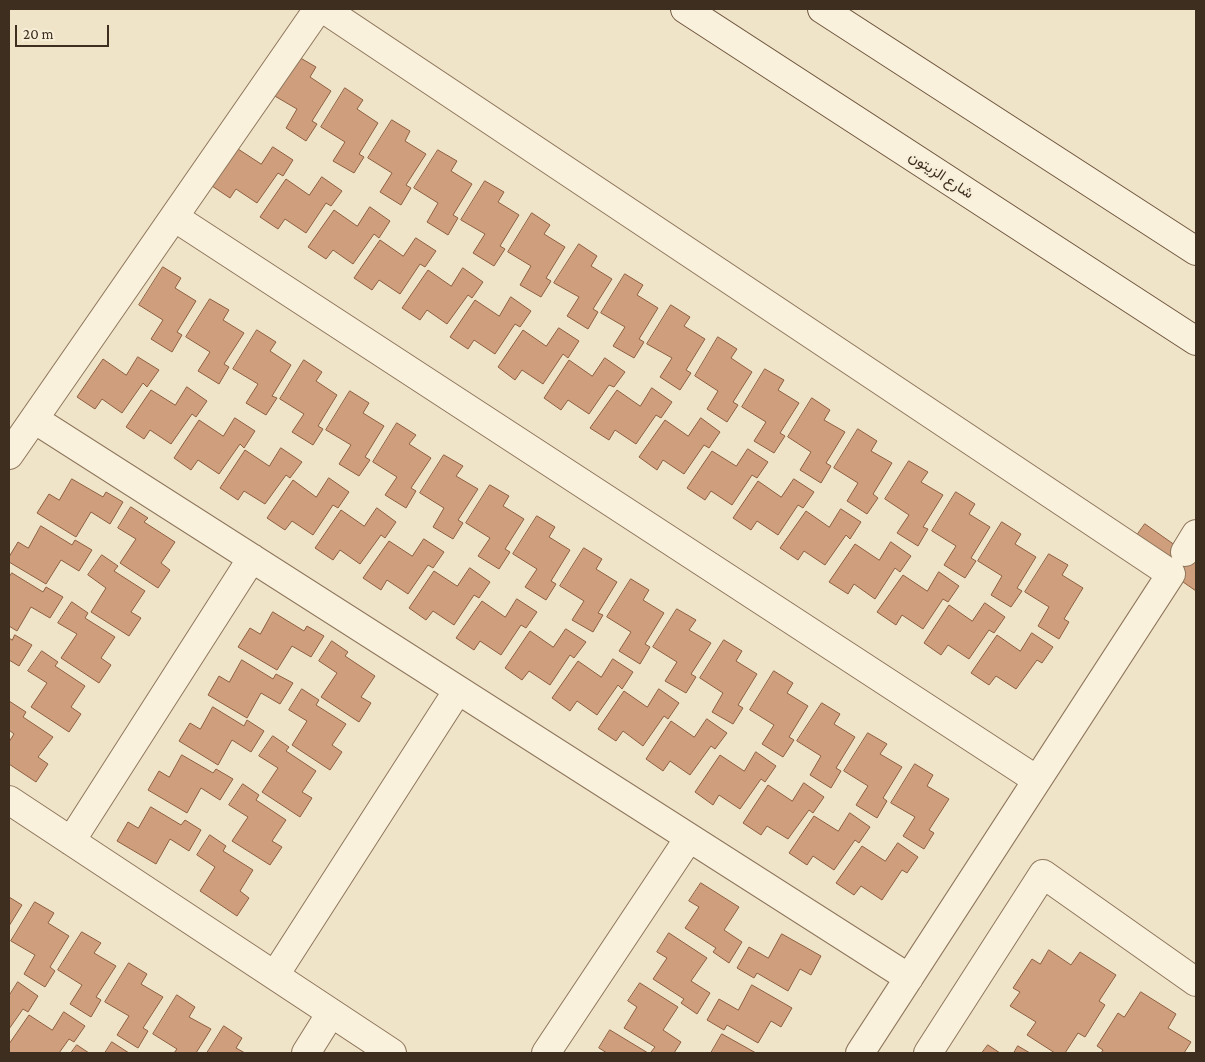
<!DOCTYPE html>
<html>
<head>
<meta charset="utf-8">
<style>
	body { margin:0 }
	#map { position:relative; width:1205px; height:1062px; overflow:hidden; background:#f0e4c8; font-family:"Crimson Pro",serif }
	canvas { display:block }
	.frame { position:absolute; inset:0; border:10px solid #3d2e20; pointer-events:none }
	.scale { position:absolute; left:15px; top:25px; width:94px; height:22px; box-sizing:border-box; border:2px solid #3d2e20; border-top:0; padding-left:6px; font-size:15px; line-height:18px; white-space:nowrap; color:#3d2e20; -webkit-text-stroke:4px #f7eed8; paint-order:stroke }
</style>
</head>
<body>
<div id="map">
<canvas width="1205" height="1062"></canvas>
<div class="frame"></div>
<div class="scale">20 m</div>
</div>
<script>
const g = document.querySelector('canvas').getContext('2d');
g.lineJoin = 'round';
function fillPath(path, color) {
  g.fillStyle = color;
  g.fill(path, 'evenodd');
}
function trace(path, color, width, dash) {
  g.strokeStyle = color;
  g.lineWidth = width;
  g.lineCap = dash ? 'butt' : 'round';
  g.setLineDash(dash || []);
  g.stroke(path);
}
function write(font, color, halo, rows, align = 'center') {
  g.font = font + ' "Crimson Pro",Vazirmatn,serif';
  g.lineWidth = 4;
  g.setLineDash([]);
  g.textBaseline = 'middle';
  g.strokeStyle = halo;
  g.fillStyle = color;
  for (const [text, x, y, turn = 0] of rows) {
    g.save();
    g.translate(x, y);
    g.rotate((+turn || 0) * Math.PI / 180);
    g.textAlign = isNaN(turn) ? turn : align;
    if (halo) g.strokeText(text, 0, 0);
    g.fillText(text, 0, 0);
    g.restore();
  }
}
const building = new Path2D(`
	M297,56L316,67L310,77L331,91L312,121L317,124L306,141L286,128L297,109L273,95Z
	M345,88L363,100L357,109L378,123L359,154L364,157L354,173L333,161L345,142L321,127Z
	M392,120L410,131L405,141L426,154L406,185L411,188L401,205L380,192L392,173L368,158Z
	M273,147L293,160L283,176L278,173L257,203L236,189L230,198L212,186L238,149L261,164Z
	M438,150L457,161L451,171L472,184L453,215L458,218L448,235L427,222L438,203L414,188Z
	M322,177L342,191L331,206L326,203L306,233L285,219L278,229L260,217L286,179L309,195Z
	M485,181L504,192L498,202L519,215L500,246L505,249L494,266L473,253L485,234L461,220Z
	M370,207L390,221L379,238L374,234L353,264L333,250L326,259L308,247L334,210L357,226Z
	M532,213L550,225L544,234L565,247L546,278L551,281L541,297L520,285L531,266L508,252Z
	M416,238L436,251L425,267L420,264L400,294L379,280L372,290L354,278L380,240L403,256Z
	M579,244L597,256L591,266L612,279L593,309L598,312L588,329L567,316L579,297L554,283Z
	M163,267L181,278L175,288L196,301L177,332L182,335L172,352L151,339L163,320L139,305Z
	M463,268L483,282L472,298L468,295L447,324L427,310L420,320L402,308L428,270L451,286Z
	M625,274L643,285L637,295L658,308L639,339L644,342L634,358L613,346L625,327L601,313Z
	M511,297L531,311L520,327L515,324L495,354L474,340L468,349L450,337L475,300L499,316Z
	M210,299L229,310L223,320L244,333L224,364L229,367L219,384L198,371L210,352L186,337Z
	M671,305L690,317L684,326L705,339L686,370L691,373L680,390L660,377L672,358L647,344Z
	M559,328L579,341L568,358L563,354L543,384L522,370L515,380L498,367L523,330L546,346Z
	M257,330L276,342L270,351L291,365L272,396L277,398L266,415L246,403L258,384L233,369Z
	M718,337L737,349L731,358L752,372L733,402L738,405L727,422L707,409L718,391L695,376Z
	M138,357L159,370L147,387L143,383L122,413L102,399L95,409L77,397L103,359L126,375Z
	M605,358L625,372L614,387L609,385L589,414L568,400L561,410L544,398L569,360L592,376Z
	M304,360L322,372L316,381L337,395L318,426L323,429L313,445L292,432L304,414L280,399Z
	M765,369L784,380L778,390L799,403L780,433L785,436L774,453L754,441L766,422L742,407Z
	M187,387L207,401L196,417L192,414L171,444L150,430L144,439L126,427L151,390L175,405Z
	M652,388L672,402L661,418L656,415L636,444L615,430L609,440L590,428L617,390L640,406Z
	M350,391L369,403L363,413L384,426L365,457L370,460L359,476L339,464L351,445L326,430Z
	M812,398L830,410L824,420L845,432L826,463L831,466L821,483L800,470L811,452L788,437Z
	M235,418L255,431L244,448L240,444L219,474L198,460L191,470L174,458L199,420L223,436Z
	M701,418L720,432L709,448L704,445L684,474L663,460L657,470L639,457L665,420L688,436Z
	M397,423L416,435L409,444L431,458L411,488L416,491L406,508L385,495L397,477L373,462Z
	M858,429L877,441L871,451L892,463L873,494L878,498L867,514L847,501L858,483L834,468Z
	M281,448L302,462L290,478L286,475L265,504L244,491L238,500L220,488L245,450L269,466Z
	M748,449L768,462L757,478L752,475L732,505L711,491L705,500L687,488L712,451L736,466Z
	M444,455L463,466L456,476L478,489L458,520L463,523L453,539L433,527L444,508L420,493Z
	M909,461L928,472L921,482L943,495L923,527L928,529L918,546L897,533L909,515L885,499Z
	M329,478L349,492L338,508L333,505L313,535L292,521L285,530L267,518L293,480L316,497Z
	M72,479L103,497L106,492L123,502L110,524L91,512L76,537L37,513L49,494L59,500Z
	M794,479L814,492L803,508L798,505L778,535L757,521L751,530L733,518L758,481L781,497Z
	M490,485L509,496L503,506L524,519L505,549L510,552L499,569L478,556L490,538L466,523Z
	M956,492L975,504L969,514L990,527L971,558L976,561L965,578L944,565L956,546L932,531Z
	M131,507L148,518L144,522L175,542L161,563L170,570L158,588L120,563L136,539L118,528Z
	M377,508L396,522L385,538L381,535L360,564L340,550L333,560L315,548L341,510L364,526Z
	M841,509L861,522L850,539L846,535L825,565L804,551L798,560L780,548L806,511L829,527Z
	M537,516L555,527L549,537L570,550L551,581L556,584L546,600L525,587L537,569L513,554Z
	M1002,522L1021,534L1015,544L1036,557L1017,588L1022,591L1011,607L991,595L1002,576L978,561Z
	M1145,524L1196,560V591L1130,545Z
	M41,526L72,545L75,540L92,550L79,571L61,560L46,584L9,562V557L18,542L28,548Z
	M424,539L444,552L433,568L428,565L408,594L387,580L381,590L363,578L389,541L412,556Z
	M891,542L911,556L900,572L895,568L875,599L854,584L848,594L829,582L855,544L879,560Z
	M584,548L602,559L596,569L617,582L598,613L603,615L593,632L572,620L584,601L560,586Z
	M1049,554L1068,565L1062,575L1083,588L1064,619L1069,622L1059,639L1038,626L1049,607L1025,592Z
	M102,555L118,566L114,571L145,591L131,612L141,618L129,636L91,612L106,588L88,575Z
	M470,568L490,582L479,598L474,595L454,625L433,611L426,620L409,608L434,571L457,586Z
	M939,572L959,586L948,602L943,599L923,629L902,615L896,625L877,612L903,575L927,591Z
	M12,573L43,592L46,587L63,597L50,618L31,607L17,631L9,626V578Z
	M631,579L649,590L643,600L664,613L645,644L650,647L640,664L619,651L631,632L607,617Z
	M517,599L537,612L526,628L521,625L501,655L480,641L474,650L456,638L482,601L505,617Z
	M72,602L88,613L85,618L115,637L101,658L111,665L99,683L61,658L77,634L58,623Z
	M985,603L1005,617L994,633L989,630L969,659L948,645L941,655L924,643L949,605L972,621Z
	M677,609L696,620L689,630L711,643L691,674L696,677L686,693L665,681L677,662L653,647Z
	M273,612L304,631L307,626L324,636L311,657L292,646L277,670L238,647L250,628L260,634Z
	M566,629L586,642L574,658L570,655L550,685L529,671L522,680L505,668L530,631L553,647Z
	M1032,633L1053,647L1042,663L1037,660L1016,689L996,676L989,685L971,673L997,635L1020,651Z
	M15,635L32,645L19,666L9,660V638L12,640Z
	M724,640L742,651L736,661L757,674L738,705L743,708L733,724L712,712L723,693L700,678Z
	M332,641L348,652L345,656L375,676L361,697L371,703L359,722L321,697L337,673L319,661Z
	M42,651L58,662L55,666L85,686L71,707L81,714L69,732L31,707L47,683L28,671Z
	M613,659L633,672L622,689L618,685L597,715L577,701L570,711L552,698L578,661L601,677Z
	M242,660L273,679L276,674L293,683L280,704L261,693L247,718L208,695L219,676L229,682Z
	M774,671L793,683L787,693L808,706L789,737L794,740L783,757L762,744L774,725L750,710Z
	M302,689L319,700L316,705L346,724L332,745L342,752L330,770L292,745L307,721L289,710Z
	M659,689L679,703L668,719L664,716L643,746L623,731L616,741L598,729L624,691L647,707Z
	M9,701L26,712L23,717L53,737L38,757L48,764L36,782L9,764V742L14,734L9,730Z
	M822,703L840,714L834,724L855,737L836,768L841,771L831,788L810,775L821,756L797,741Z
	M213,707L244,726L247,720L264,731L251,752L232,740L218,765L179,741L190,723L200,729Z
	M707,719L727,733L715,749L711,746L690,775L670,761L663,771L646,759L671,721L694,737Z
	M868,733L887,744L880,754L902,767L883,798L887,801L877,818L856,805L868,786L844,771Z
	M273,736L289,747L286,751L316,771L302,792L312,798L300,817L262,792L278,768L259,756Z
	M756,752L776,766L765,782L761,779L740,809L719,795L713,805L695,792L720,755L744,771Z
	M182,755L213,773L216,769L233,779L220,800L201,788L187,813L148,790L159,771L169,777Z
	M915,764L933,775L927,786L949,799L929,830L934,833L924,849L903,836L915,817L891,803Z
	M804,783L824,797L813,813L809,810L788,839L767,826L761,835L743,823L768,785L792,801Z
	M243,784L259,795L256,800L286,820L272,841L282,847L270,865L232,841L248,817L229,805Z
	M151,807L181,825L185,820L201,830L189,851L170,839L156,864L117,841L128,822L138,828Z
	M850,813L870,827L859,843L855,840L834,870L813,856L807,865L789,853L814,816L838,831Z
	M210,835L226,846L223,851L253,870L240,891L249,898L237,916L200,891L215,867L197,855Z
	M898,843L918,857L907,873L902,870L882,900L861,886L854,895L836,883L862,846L885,861Z
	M701,883L739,907L724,930L742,942L729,963L713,952L716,948L685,928L699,907L689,901Z
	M9,897L22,905L9,926Z
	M35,902L54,913L48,923L69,936L50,967L55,971L45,987L24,974L35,955L11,941Z
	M82,932L101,943L94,953L116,966L96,997L101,1000L91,1017L70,1004L82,985L58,970Z
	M669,933L707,958L691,981L710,993L697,1014L681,1003L684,999L653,979L667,958L657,952Z
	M782,934L821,956L811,975L800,969L788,991L757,973L754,978L737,968L749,947L768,958Z
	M1049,950L1071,965L1080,952L1116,975L1099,1001L1105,1005L1085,1037L1078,1033L1065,1053H1055L1027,1035L1036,1022L1010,1006L1020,992L1013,988L1032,959L1040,964Z
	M129,963L147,974L141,984L163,997L143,1028L148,1031L138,1048L117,1035L129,1016L105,1002Z
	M18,982L38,996L28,1012L23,1009L9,1029V996Z
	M640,983L678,1007L663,1030L681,1042L674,1053H653L651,1052L655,1047L624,1028L637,1007L628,1001Z
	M752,985L792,1008L781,1027L771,1021L758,1043L727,1025L724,1030L707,1020L719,999L738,1010Z
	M1141,992L1176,1014L1168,1028L1191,1042L1184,1053H1101L1103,1050L1097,1046L1118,1013L1124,1017Z
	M177,995L195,1007L189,1017L211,1029L196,1053H174L177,1049L153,1034Z
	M64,1012L85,1026L74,1042L69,1039L59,1053H9V1044L29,1015L52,1030Z
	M224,1026L242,1038L236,1048L245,1053H207Z
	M610,1030L648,1053H607L599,1048Z
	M722,1034L756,1053H711Z
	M112,1042L129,1053H105Z
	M77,1045L89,1053H71Z
	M988,1045L1000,1053H982Z
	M1018,1046L1030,1053H1014Z`);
fillPath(building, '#cf9f7d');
trace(building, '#8d5f41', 1);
const minor = new Path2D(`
	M324,9L1171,574L860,1053
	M174,217L1037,780
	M34,419L909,978
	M9,455L318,9
	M1185,552L1196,534
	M9,800L392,1053
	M71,841L252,558
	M275,975L458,690
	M306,1053L331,1013
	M546,1053L689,838
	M928,1053L1043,874L1196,982`);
const secondary = new Path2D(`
	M685,9L1196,341
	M822,9L1196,251`);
trace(minor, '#8d765c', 30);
trace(secondary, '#6f573f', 30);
trace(minor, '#faf1dc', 28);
trace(secondary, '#faf1dc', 28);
write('15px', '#3d2e20', '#f7eed8', [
	["شارع الزيتون",941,175,33]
]);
</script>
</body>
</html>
